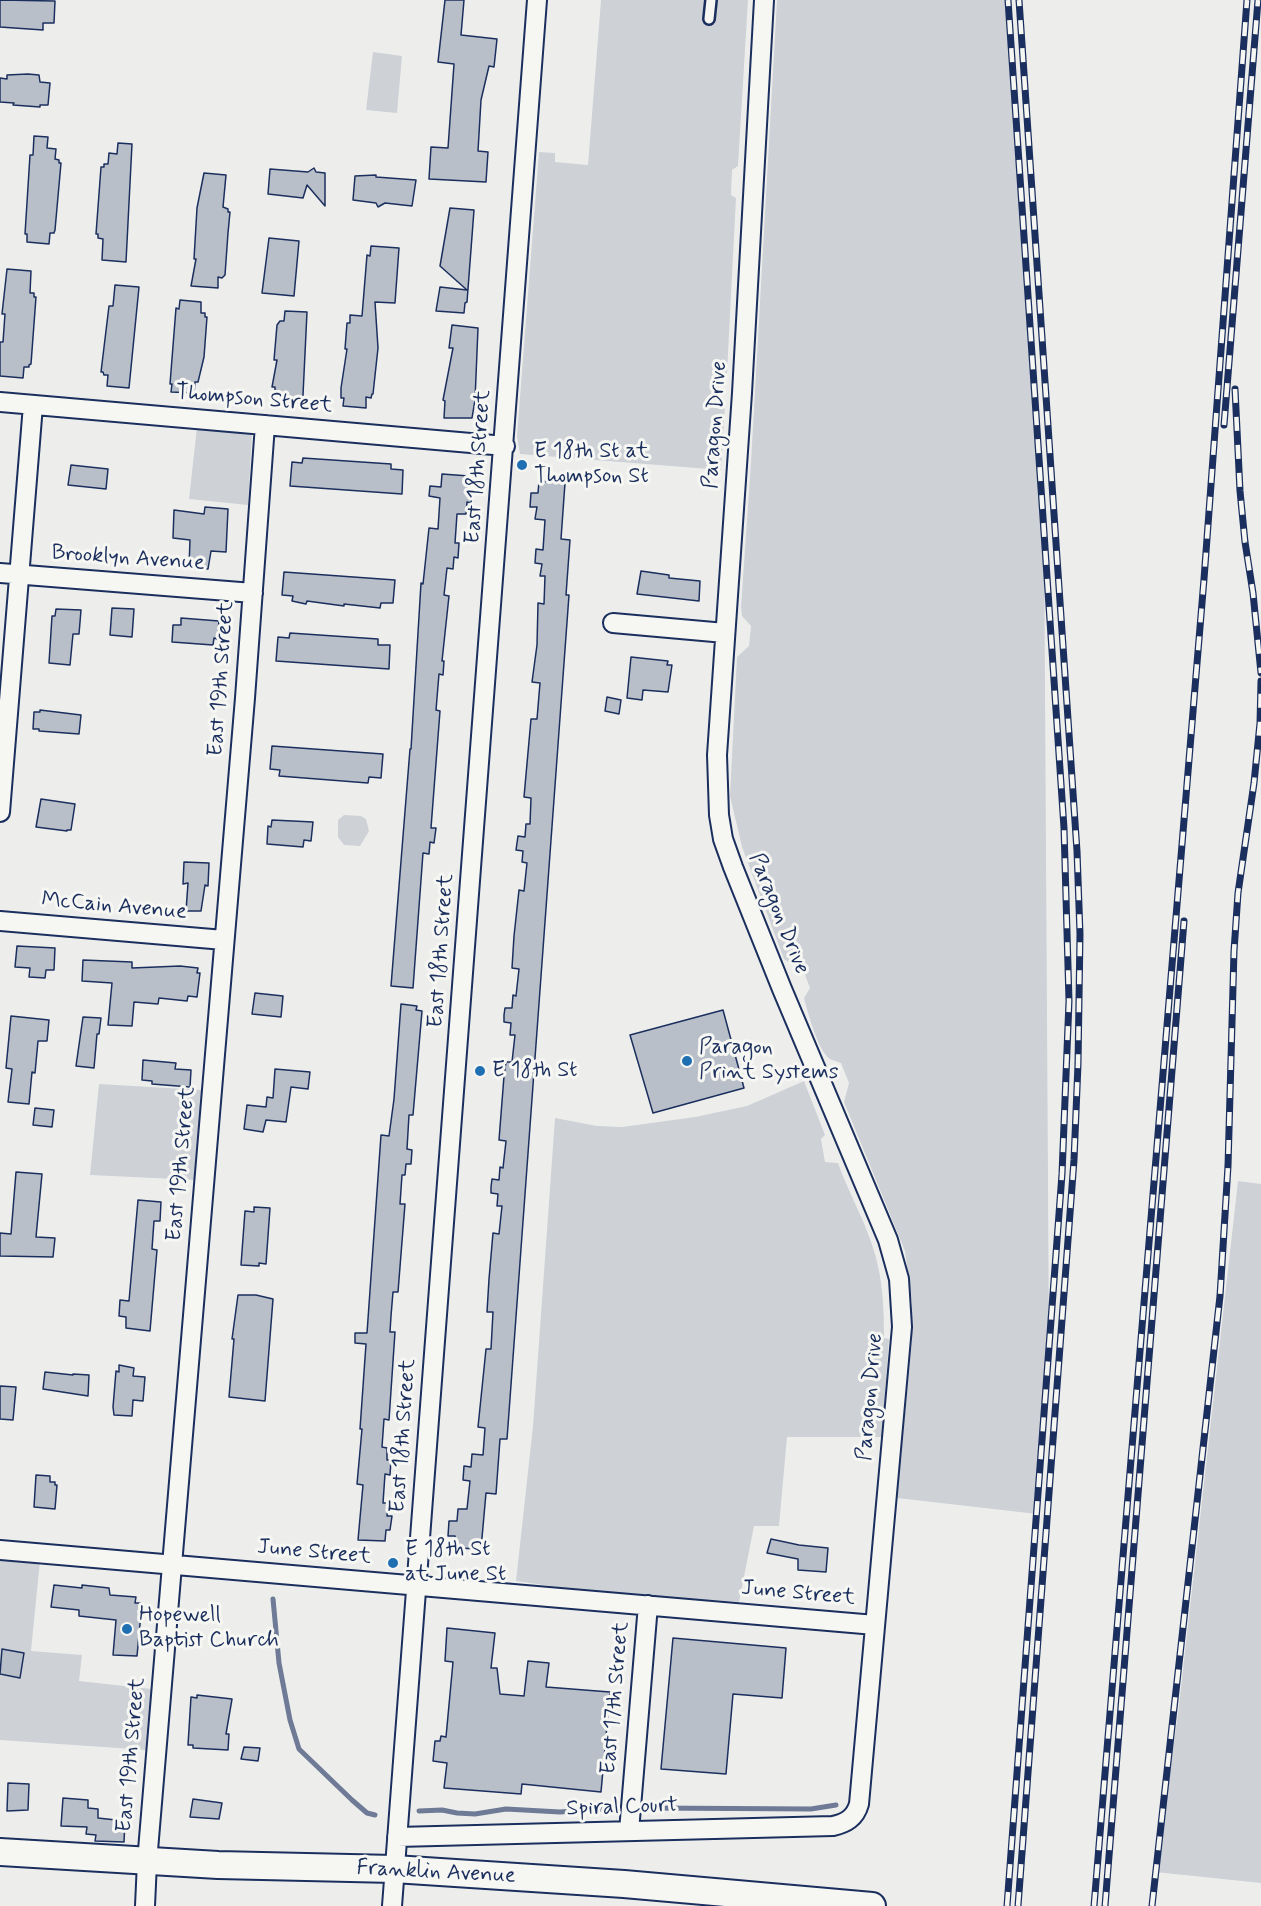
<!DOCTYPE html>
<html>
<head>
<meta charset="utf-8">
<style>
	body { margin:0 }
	canvas { display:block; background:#edeeec }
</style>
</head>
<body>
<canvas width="1261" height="1906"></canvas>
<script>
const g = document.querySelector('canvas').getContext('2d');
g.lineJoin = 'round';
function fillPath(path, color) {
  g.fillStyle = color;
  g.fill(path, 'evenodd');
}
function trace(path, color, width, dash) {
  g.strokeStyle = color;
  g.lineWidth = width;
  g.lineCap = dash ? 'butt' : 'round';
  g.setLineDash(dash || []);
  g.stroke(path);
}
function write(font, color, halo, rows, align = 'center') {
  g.font = font + ' Mynerve,sans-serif';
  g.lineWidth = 6;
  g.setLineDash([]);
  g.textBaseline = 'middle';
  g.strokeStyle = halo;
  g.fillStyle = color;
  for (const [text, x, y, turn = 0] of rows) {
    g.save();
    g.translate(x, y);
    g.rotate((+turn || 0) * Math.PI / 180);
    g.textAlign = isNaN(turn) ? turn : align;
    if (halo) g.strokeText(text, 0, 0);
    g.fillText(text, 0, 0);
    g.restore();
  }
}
fillPath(new Path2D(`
	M601,0H748L738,166L732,170L731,195L736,198L727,373L720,377L718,399L725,404L721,470L520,454L517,436L539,152L555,153V162L588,165Z
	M777,0H1008L1044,521L1049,1343L1037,1514L897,1498L912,1340V1302L905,1251L844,1102L849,1083L841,1063C835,1061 829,1060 825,1054C816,1042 808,1013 804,998L810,988L802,967L794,966L784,959L742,847L730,796L737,657L749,646L751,626L742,616L741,607L751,462Z
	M373,52L402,56L397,113L366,110Z
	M197,427L250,433L252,435L248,505L189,499Z
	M344,815L361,816L366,819L369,831L360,846L344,845L338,837V820Z
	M804,1081L825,1135L821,1139L825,1162L838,1163C849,1194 866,1222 875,1254C883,1282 884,1309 884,1338L889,1339L882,1437H787L779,1526H754L739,1602L606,1594L516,1581L533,1426L555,1118L597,1126L622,1127L695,1117L747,1106Z
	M99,1084L202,1090L196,1180L90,1175Z
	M1238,1181L1261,1184V1883L1155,1872L1178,1714Z
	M0,1559L40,1561L31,1651L82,1655L79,1681L152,1689L147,1750L0,1740Z`), '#ced2d7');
trace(new Path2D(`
	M273,1599L279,1663L290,1720L299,1749L352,1800L367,1813L375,1815
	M652,1808L811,1809L836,1805
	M419,1811L442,1810L457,1813L475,1814L506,1809L560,1812L603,1809`), '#6e7a96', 5);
const building = new Path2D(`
	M0,0L55,1L54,23H43V30L0,27Z
	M445,0H464L461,35L497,39L494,67L489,66L481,100L478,151L488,152L486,182L429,179L431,147L448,148L454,64L438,62Z
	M28,74L39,75L40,82L50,83L48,105H40V107L13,105L14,103L0,102V78L7,79V75Z
	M34,136L48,137L47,148L56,149L55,159L59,160V163H61L55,230L54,233H50L49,244L27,242V234H25L30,155H33Z
	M118,143L132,144L126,262L102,260L103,239L98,238V234H96L101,167H104V164H108L109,153L117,154Z
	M314,168L316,172L325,173V206L307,185L303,198L268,194L270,169L308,172Z
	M204,173L226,175L223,207L228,209V212H230L228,233L225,275L222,278L218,277V288L191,286L196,259H194L197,208Z
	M376,175V177L416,180L412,206L385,203L378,207L376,203L353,200L355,176Z
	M450,208L474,210L467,302L465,303L464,313L436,311L440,287L467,290L440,266Z
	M269,238L299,241L294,296L262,293Z
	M371,246L399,248L395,303L375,302L378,348L373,394H372L371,398L366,397V408L343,406L344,398H341V388L347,349H345L347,323H350V315L362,316L367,255L370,256Z
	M7,269L31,271L30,293H34V297H36L31,364L29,365V367H24L23,378L0,376V342H3L5,314H2Z
	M115,285L139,287L129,388L107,386L108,375H104L103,372H101L109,306H113Z
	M180,300L201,302V313H205V317H207L204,357L198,382H195L194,393L171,392L172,384H170L176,308L179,309Z
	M285,311L307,312L303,395L300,403L278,402L279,391L275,390V387H272L277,360H274L277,325L280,321H284Z
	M452,325L478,328L475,400L472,418H444L445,401L443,400L453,348H449Z
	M303,458L391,464V469L403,470L402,494L290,486L292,462L302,463Z
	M71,465L108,469L106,489L68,485Z
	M442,474L469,476L468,488L472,489L471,503L467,502L466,514H457L455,543H459L458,558L454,557L453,569L447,568L444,595L449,596L442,661H444L443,675L439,674L436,710L440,711L431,828H436L434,843L430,842L429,854L423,853L413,988L391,986L410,749H411L421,583L423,584L429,528L438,529L440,498L429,496L430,486L441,487Z
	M539,481L565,483L561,539L570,540L566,595H569L509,1412L507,1439H500L496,1494L486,1493L481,1549L455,1548V1536H448L449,1521H457L458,1509H467L470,1481L463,1480L464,1466L471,1467L472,1454L483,1455L485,1428L478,1427L486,1349H491L493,1312H487L489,1279L493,1233L499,1234L502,1206H497L498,1194L491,1193V1187L492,1179L499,1180L500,1167L503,1168L506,1141L499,1140L504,1076L506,1062H512L515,1035H510L511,1023L504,1022V1015L505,1008H512L513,995L516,996L519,969L512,968L514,936L519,890L524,891L527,863L522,862L523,851L516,850L518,836L525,837L526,824H530L531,798L524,797L531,719H537L540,683L532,682L537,645L538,603L544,604L545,576H540L542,564L535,563L536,549L543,550L545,520L535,519L537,507H530L531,493H538Z
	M205,507L228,509L226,552L211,551L208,569L189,567L190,540L173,538L174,510L204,514Z
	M641,571L669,575V578L700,581L699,601L637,594Z
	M284,572L395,580L393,603H381L380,608L344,604V606L307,601L306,604L292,601L293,596L282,595Z
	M112,608L134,609L132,637L110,635Z
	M56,609L81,610L79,634H73L70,665L49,663L52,616H55Z
	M181,618L219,621L217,639L214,638L213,645L172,642L173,625H181Z
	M290,633L378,639V645H390L389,669L276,661L278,637L289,638Z
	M631,657L668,661L667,665H672L668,692L643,690L642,700L627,698Z
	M607,697L621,700L619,714L605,711Z
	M40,710L81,715L79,734L39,731V729H33L34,712H40Z
	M272,746L383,754L381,778L369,777L368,783L279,776L280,770L270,769Z
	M41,799L75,804L71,830H67V831L36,827Z
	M272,820L313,822L311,841L304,840L303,847L267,844L268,826L271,827Z
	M184,862L209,863L208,886L205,885L201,911H186L188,883L183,884Z
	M17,946L55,948L54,970H46L45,978L29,977L30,968L15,967Z
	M83,960L132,962V968L180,966L198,968L197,973H200L197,997L188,996L187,1001L159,998L158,1004L134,1002L132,1026L108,1025L112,983L82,981Z
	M255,993L283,996L281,1017L252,1014Z
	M401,1004L417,1006L416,1010L422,1011L413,1115H409L407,1149L412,1150L411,1164H406L405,1175H402L400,1204H405L398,1292H393L391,1316L390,1332H395L389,1420L384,1419L382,1447L387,1448V1460H391L390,1475L385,1474L383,1503H388L387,1516H392L390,1530H386L385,1541L358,1540L363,1485L357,1484L362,1429H360L366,1344L355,1343V1333H367L381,1135L389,1136L394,1099Z
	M723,1010L744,1088L653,1113L630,1035Z
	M11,1016L49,1020L47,1041H38L35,1073L32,1072L29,1104L8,1102L12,1069L6,1068Z
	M83,1017L101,1018L99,1034H97L94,1068L76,1066Z
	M143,1060L176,1063L175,1069L191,1070L190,1087L152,1084V1081L142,1080Z
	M275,1069L310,1072L308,1089L291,1087L286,1122L266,1120L263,1132L244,1129L247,1105L266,1107L267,1097L273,1098Z
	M35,1108L54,1110L52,1127L33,1125Z
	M16,1172L42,1174L36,1237L55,1238L53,1257L0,1256V1233L11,1234Z
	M138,1200L161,1202L160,1221H154L152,1249L157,1250L150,1331L126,1328V1317L119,1316L120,1300L129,1301Z
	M254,1207L270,1208L266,1264L259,1263V1266L241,1265L245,1211L254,1212Z
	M238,1295H256L273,1299L265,1401L229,1397L234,1339H232Z
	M119,1365L134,1368L133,1376L145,1377L143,1401L133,1400L132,1416L114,1415L113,1407L116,1371L119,1372Z
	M45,1372L73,1375V1374L89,1375L88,1396L43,1389Z
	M0,1386L16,1387L13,1420L0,1419Z
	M36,1475L50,1476V1482H55V1485H57L55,1509L34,1507Z
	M771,1539L799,1545L828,1548L826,1572L798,1570V1559L767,1553Z
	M54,1585L82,1588V1585L109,1588L110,1595L136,1597L135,1603H142L137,1656L113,1655L116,1620L79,1616V1610L51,1607Z
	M447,1628L495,1633L491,1668H497L500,1694L524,1696L528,1661L549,1663L546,1687L610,1692L601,1792L522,1784L521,1794L444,1788L447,1763L433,1761L435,1741H440L441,1736L446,1737L453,1662L445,1661Z
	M673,1638L786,1648L782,1698L733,1694L726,1774L661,1769Z
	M2,1649L24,1653L20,1678L0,1674Z
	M197,1695L232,1699L226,1734H229L228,1750L193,1748V1745H188L191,1697L197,1698Z
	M244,1747L260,1748L258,1761L241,1759Z
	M8,1783L29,1784L28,1810L7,1811Z
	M63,1798L88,1800V1808L98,1809V1818L125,1821L124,1842L95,1841L96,1835L86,1834L87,1827L61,1826Z
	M193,1799L222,1803L219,1819L190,1817Z`);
fillPath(building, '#b9bfc8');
trace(building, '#1b2f5e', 1.5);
const lane = new Path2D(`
	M709,19L711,0`);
const street = new Path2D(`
	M0,402L505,446
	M0,573L253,593
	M613,623L725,633
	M0,812L33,405
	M0,921L224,940
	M0,1550L875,1625
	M629,1831L648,1605
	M397,1837L833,1826C846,1823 855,1818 859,1804L902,1327L899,1279L888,1240L782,989L733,867L723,839L719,815L717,755L742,393L764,0
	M145,1906L147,1862L245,698L265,425
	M392,1906L537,0`);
const secondary = new Path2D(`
	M0,1852L218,1865L394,1869L624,1884L872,1906`);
trace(lane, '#1b2f5e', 14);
trace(street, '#1b2f5e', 22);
trace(secondary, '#1b2f5e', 30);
trace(lane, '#f6f6f2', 9);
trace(street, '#f6f6f2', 18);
trace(secondary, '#f6f6f2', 26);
const rail = new Path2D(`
	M1235,389L1240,491L1245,542L1253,593L1261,673
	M1224,425L1258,0
	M1007,1906L1062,1174L1069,1001L1064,828L1008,0
	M1018,1906L1074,1160L1078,1064L1080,934L1077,851L1019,0
	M1094,1906L1204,579L1247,0
	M1105,1906L1184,921
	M1152,1906L1220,1296L1228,1166L1234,951L1238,893L1254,783L1260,723L1261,681`);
trace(rail, '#1b2f5e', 7);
trace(rail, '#f6f6f2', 4.5, [14]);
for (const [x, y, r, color] of [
	[522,465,6,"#1f6fb2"],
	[687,1061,6,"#1f6fb2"],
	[480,1071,6,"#1f6fb2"],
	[393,1563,6,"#1f6fb2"],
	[127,1629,6,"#1f6fb2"]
]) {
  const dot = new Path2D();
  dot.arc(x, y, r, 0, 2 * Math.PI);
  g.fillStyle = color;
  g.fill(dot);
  trace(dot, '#f6f6f2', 2);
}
write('22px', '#1b2f5e', '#f6f6f2', [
	["Thompson Street",254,400,5],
	["Paragon Drive",716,425,-86],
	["East 18th Street",479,467,-86],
	["Brooklyn Avenue",128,559,4],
	["East 19th Street",222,679,-86],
	["McCain Avenue",114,907,5],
	["Paragon Drive",778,914,68],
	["East 18th Street",442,951,-86],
	["East 19th Street",182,1164,-85],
	["Paragon Drive",871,1397,-85],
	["East 18th Street",404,1436,-86],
	["June Street",314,1553,5],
	["June Street",798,1594,5],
	["East 17th Street",616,1698,-85],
	["East 19th Street",132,1755,-85],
	["Spiral Court",622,1808,-2],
	["Franklin Avenue",436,1873,3]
]);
write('22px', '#1b2f5e', '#f6f6f2', [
	["E 18th St at",534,452],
	["Thompson St",534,477],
	["Paragon",699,1048],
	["Print Systems",699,1073],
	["E 18th St",492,1071],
	["E 18th St",405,1550],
	["at June St",405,1575],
	["Hopewell",139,1616],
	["Baptist Church",139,1641]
], 'left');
</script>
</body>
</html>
